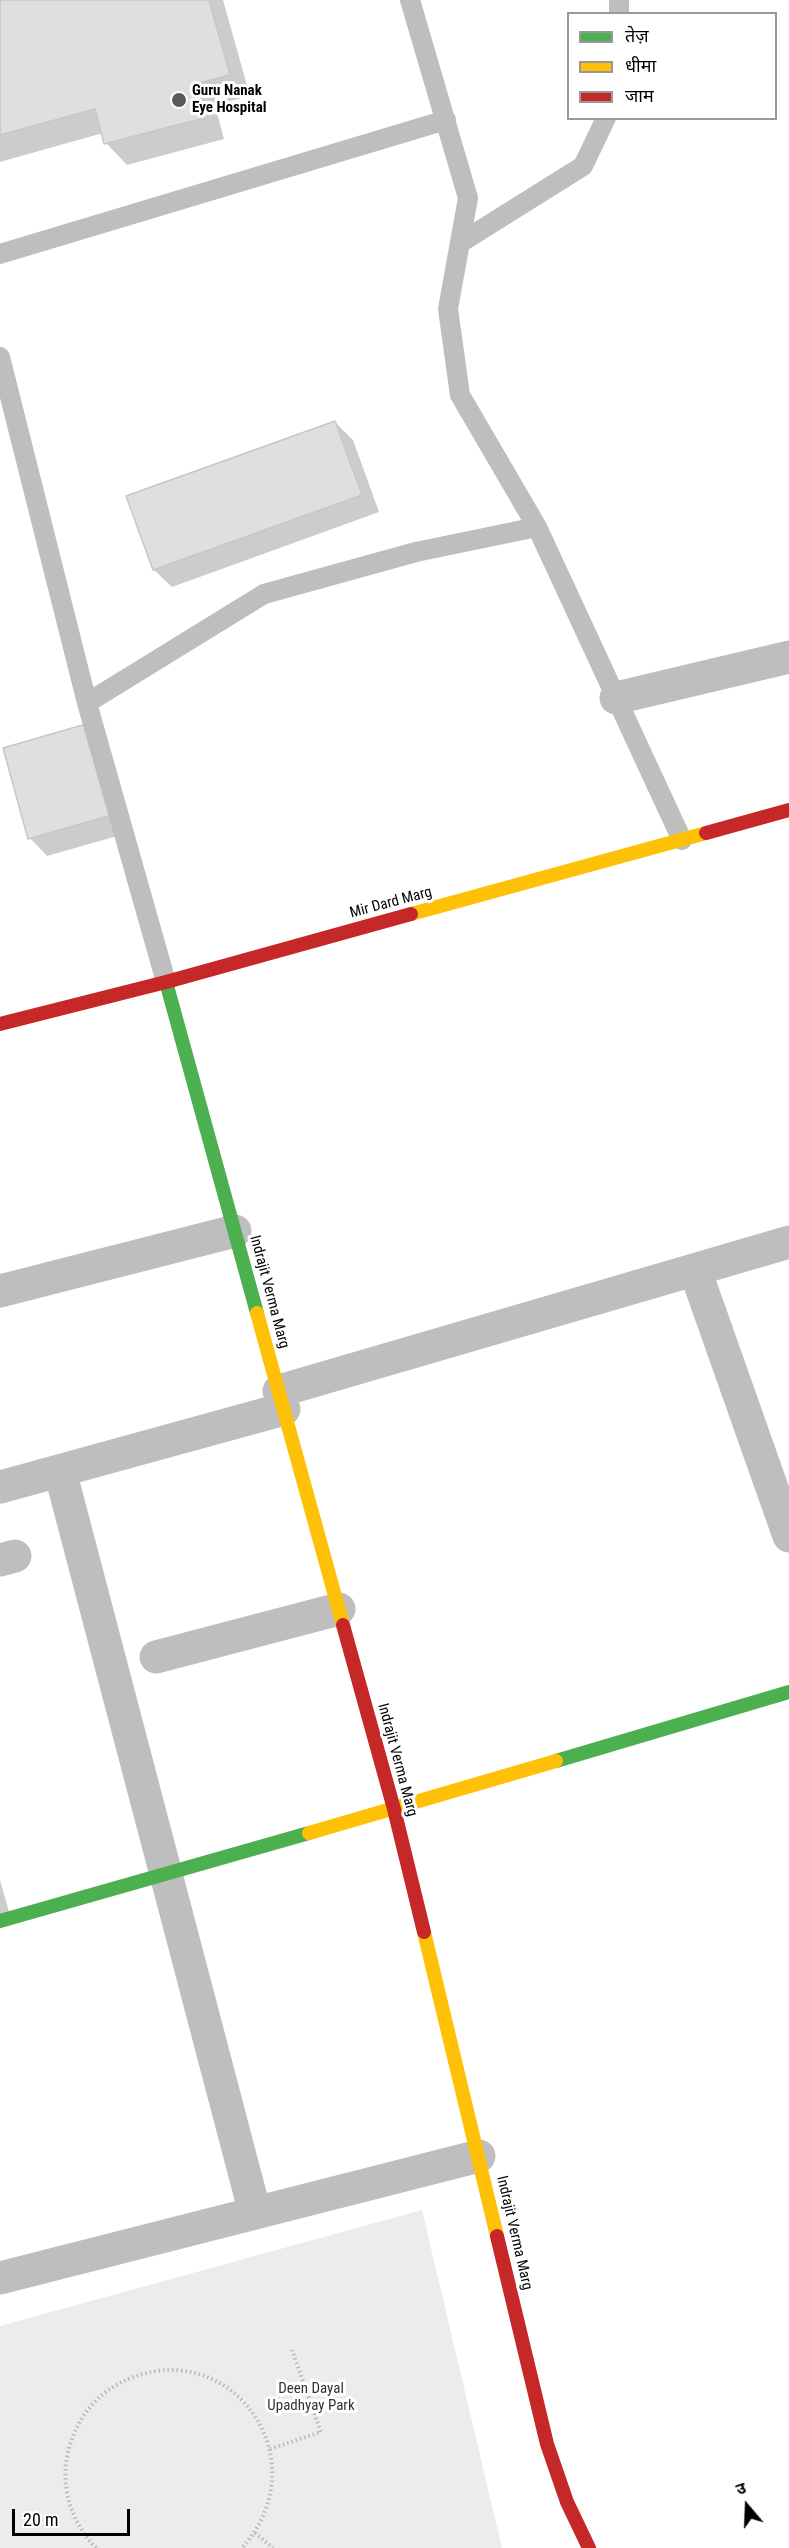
<!DOCTYPE html>
<html>
<head>
<meta charset="utf-8">
<style>
	body { margin:0 }
	#map { position:relative; width:789px; height:2548px; overflow:hidden; background:#fff; font-family:"Roboto Condensed","Noto Sans Devanagari",sans-serif }
	canvas { display:block }
	.legend { position:absolute; left:567px; top:12px; width:210px; height:108px; box-sizing:border-box; background:#fff; border:2px solid #999; margin:0; padding:8px 10px; list-style:none; font-size:18px; color:#000 }
	.legend li { display:flex; align-items:center; gap:12px; height:30px }
	.legend b { width:30px; border:2px solid #999 }
	.north { position:absolute; left:717px; top:2476px; width:60px; height:60px; -webkit-text-stroke:4px #fff; paint-order:stroke; rotate:341deg; font-size:16px; font-weight:700; line-height:24px; text-align:center; color:#000 }
	.north::after { content:''; display:block; margin:auto; width:21px; height:27px; background:#000; clip-path:polygon(50% 0,100% 100%,50% 72%,0 100%) }
	.scale { position:absolute; left:12px; top:2509px; width:118px; height:27px; box-sizing:border-box; border:3px solid #000; border-top:0; padding-left:8px; font-size:18px; line-height:21px; white-space:nowrap; color:#000; -webkit-text-stroke:4px #fff; paint-order:stroke }
</style>
</head>
<body>
<div id="map">
<canvas width="789" height="2548"></canvas>
<ul class="legend">
<li><b style="height:8px;background:#4caf50"></b>तेज़</li>
<li><b style="height:8px;background:#ffc107"></b>धीमा</li>
<li><b style="height:8px;background:#c62828"></b>जाम</li>
</ul>
<div class="north">उ</div>
<div class="scale">20 m</div>
</div>
<script>
const g = document.querySelector('canvas').getContext('2d');
g.lineJoin = 'round';
function fillPath(path, color) {
  g.fillStyle = color;
  g.fill(path, 'evenodd');
}
function trace(path, color, width, dash) {
  g.strokeStyle = color;
  g.lineWidth = width;
  g.lineCap = dash ? 'butt' : 'round';
  g.setLineDash(dash || []);
  g.stroke(path);
}
function write(font, color, halo, rows, align = 'center') {
  g.font = font + ' "Roboto Condensed",sans-serif';
  g.lineWidth = 6;
  g.setLineDash([]);
  g.textBaseline = 'middle';
  g.strokeStyle = halo;
  g.fillStyle = color;
  for (const [text, x, y, turn = 0] of rows) {
    g.save();
    g.translate(x, y);
    g.rotate((+turn || 0) * Math.PI / 180);
    g.textAlign = isNaN(turn) ? turn : align;
    if (halo) g.strokeText(text, 0, 0);
    g.fillText(text, 0, 0);
    g.restore();
  }
}
fillPath(new Path2D(`
	M422,2210L502,2548H0V2326Z`), '#ececec');
fillPath(new Path2D(`
	M0,0H223L250,96L215,105L224,139L127,165L106,143L103,133L0,162Z
	M335,422L353,440L379,512L172,587L154,570L128,497Z
	M86,726L128,833L47,856L30,838Z
	M0,1880L11,1919L0,1922Z`), '#0003');
const building = new Path2D(`
	M0,0H209L230,75L195,84L204,118L104,144L95,109L0,135Z
	M335,421L362,495L153,570L126,496Z
	M86,724L112,815L28,839L3,748Z`);
fillPath(building, '#dfdfdf');
trace(building, '#c7c7c7', 1.5);
trace(new Path2D(`
	M270,2449L321,2432L292,2350
	M255,2533L273,2548
	M96,2548C71,2522 60,2488 68,2452C74,2426 90,2401 113,2387C219,2323 326,2453 242,2548`), '#b9b9b9', 4, [1.5, 3]);
trace(new Path2D(`
	M410,0L468,198L448,309L460,395L537,527L682,840
	M619,0V14
	M460,243L583,166L606,118
	M0,254L446,120
	M0,357L87,703L166,982
	M87,703L264,594L416,552L537,527`), '#bebebe', 20);
trace(new Path2D(`
	M616,698L789,657
	M695,1270L789,1536
	M0,1291L235,1231
	M279,1391L789,1242
	M60,1471L255,2213
	M0,1487L284,1409
	M0,1560L15,1556
	M156,1657L339,1609
	M0,2278L479,2156`), '#bebebe', 33);
trace(new Path2D(`
	M166,982L257,1313
	M556,1761L789,1692
	M0,1921L309,1833`), '#4caf50', 14);
trace(new Path2D(`
	M411,914L706,833
	M257,1313L343,1625
	M309,1833L556,1761
	M424,1932L497,2236`), '#ffc107', 14);
trace(new Path2D(`
	M706,833L789,810
	M0,1024L166,982L411,914
	M343,1625L394,1809L424,1932
	M497,2236L547,2444L567,2502L589,2548`), '#c62828', 14);
for (const [x, y, r, color] of [
	[179,100,8,"#595959"]
]) {
  const dot = new Path2D();
  dot.arc(x, y, r, 0, 2 * Math.PI);
  g.fillStyle = color;
  g.fill(dot);
  trace(dot, '#fff', 2);
}
write('bold 15px', '#000', '#fff', [
	["Guru Nanak",192,91],
	["Eye Hospital",192,108]
], 'left');
write('15px', '#000', '#fff', [
	["Mir Dard Marg",391,903,-15],
	["Indrajit Verma Marg",269,1292,75],
	["Indrajit Verma Marg",397,1760,75],
	["Indrajit Verma Marg",514,2233,77]
]);
write('15px', '#333', '#fff', [
	["Deen Dayal",311,2389],
	["Upadhyay Park",311,2406]
]);
</script>
</body>
</html>
